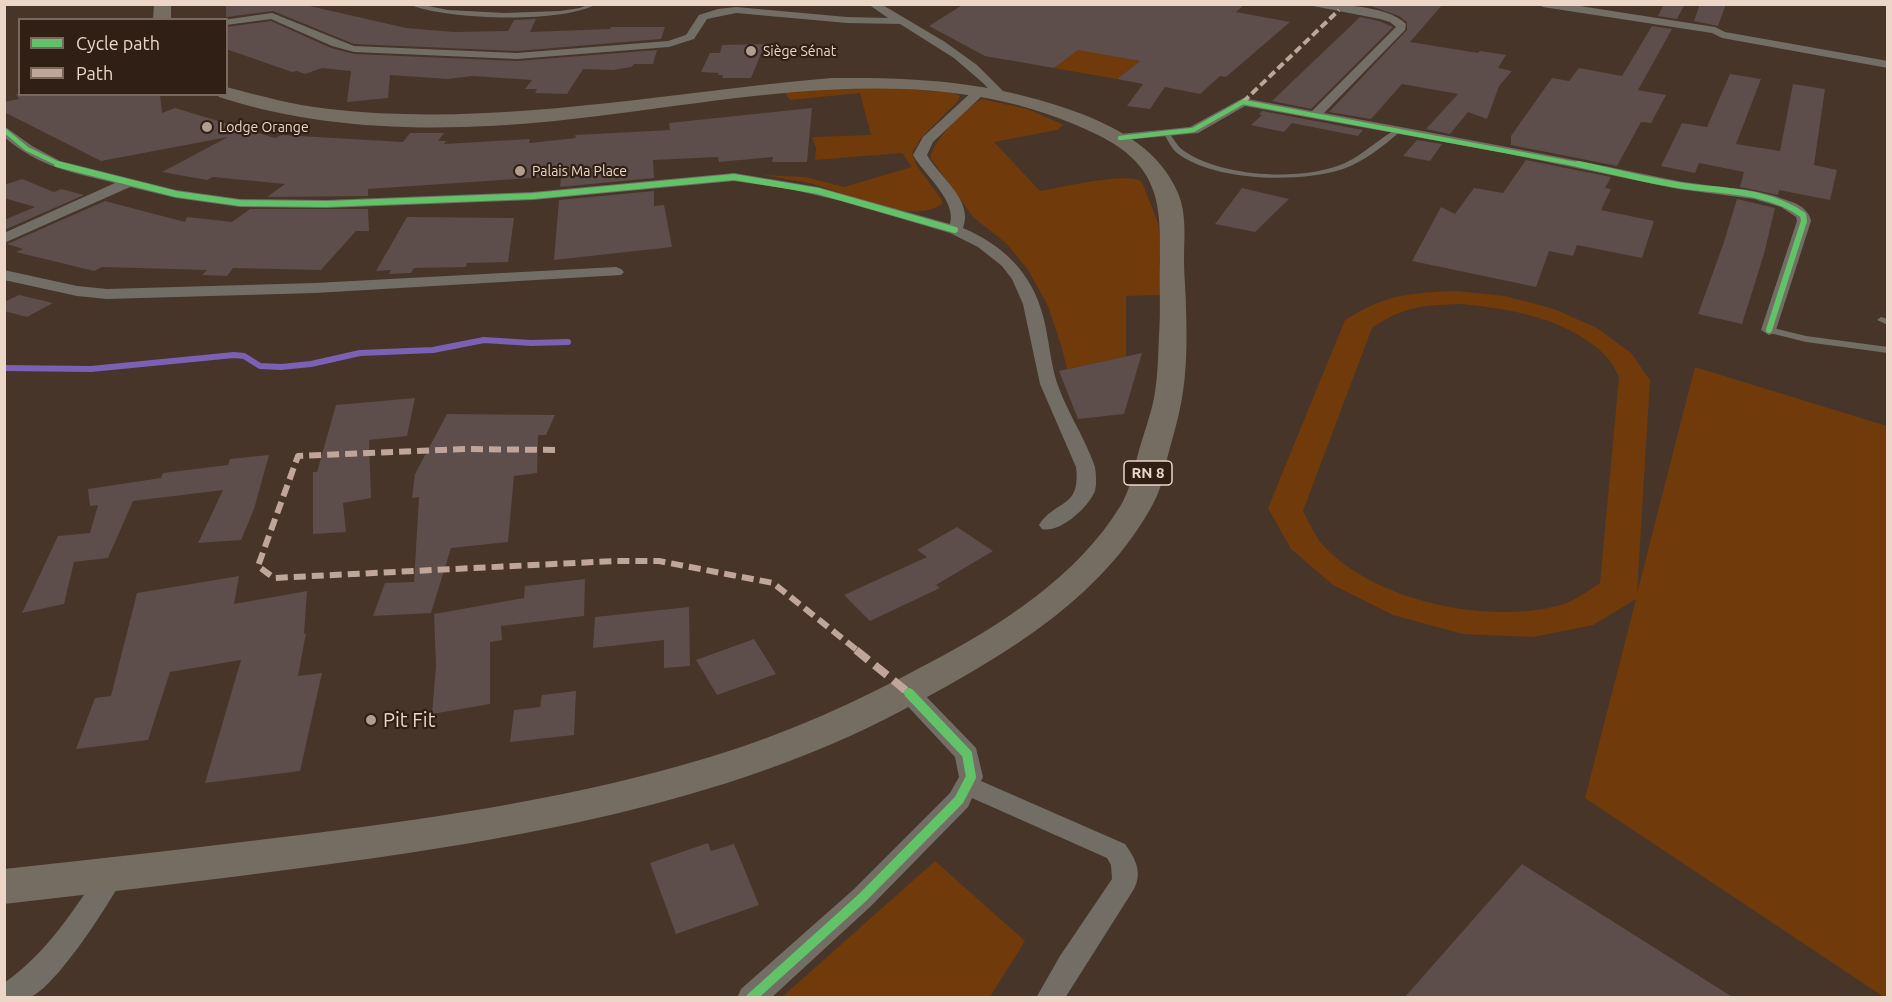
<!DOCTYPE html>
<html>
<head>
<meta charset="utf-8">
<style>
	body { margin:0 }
	#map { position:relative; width:1892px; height:1002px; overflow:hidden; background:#473529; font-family:Ubuntu,sans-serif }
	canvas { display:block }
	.frame { position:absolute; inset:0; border:6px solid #ebd6c8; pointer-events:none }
	.legend { position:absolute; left:18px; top:18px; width:210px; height:78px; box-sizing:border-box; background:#2f1f15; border:2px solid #7a685d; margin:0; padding:8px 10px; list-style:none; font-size:18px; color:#ebd6c8 }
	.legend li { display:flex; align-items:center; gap:12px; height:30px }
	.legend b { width:30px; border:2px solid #7a685d }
</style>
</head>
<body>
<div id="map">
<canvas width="1892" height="1002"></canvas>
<div class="frame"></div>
<ul class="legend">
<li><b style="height:8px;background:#61c268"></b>Cycle path</li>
<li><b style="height:8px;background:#c0a59a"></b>Path</li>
</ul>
</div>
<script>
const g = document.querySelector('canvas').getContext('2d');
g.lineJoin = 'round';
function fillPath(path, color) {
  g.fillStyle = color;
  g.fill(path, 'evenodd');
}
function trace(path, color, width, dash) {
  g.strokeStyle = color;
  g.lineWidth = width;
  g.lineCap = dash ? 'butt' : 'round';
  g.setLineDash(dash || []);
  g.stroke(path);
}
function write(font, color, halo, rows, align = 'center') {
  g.font = font + ' Ubuntu,sans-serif';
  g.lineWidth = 4.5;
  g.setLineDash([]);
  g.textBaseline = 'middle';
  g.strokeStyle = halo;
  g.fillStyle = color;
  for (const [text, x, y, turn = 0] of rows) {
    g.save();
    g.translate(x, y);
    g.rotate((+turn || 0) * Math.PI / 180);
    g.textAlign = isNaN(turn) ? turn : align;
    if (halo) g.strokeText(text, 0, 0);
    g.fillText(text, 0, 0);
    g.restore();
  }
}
fillPath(new Path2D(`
	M1078,49L1140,61L1117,79L1054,68Z
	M867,86L954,93L960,96L958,101L921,138L912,153L917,166L942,200V204C910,226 847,193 813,184C796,180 779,178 762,175L805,177L844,187L912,167L902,153L815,160L816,148L812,137L871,135L860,93L790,100L784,92Z
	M982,99L1027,109L1064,125L1057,130L994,142L1040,191C1060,188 1128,171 1142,182L1158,223L1160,236L1161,295L1126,296V357L1067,369L1061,345L1048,306L1028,270L1007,244L973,217L931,159C928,144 969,105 982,99Z
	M1456,291L1505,296L1554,309L1597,328L1631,353L1650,380L1637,593L1695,367L1887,426V997H1884L1585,798L1636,599L1593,625L1533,637L1463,634L1393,615L1333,585L1291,549L1268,508L1345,320C1387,294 1408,293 1456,291ZM1462,304C1511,309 1566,318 1604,354C1610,360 1615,369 1619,377L1600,583C1589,590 1576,600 1564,604C1491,626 1373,602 1321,543C1314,534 1309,521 1303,511L1372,328C1404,306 1424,305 1462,304Z
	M935,861L1025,941L990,997H782Z`), '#703a0a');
trace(new Path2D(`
	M4,368L91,369L234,355L244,356L260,366L281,367L311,364L360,353L433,350L484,340L531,343L568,342`), '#7a61b4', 6);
fillPath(new Path2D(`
	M226,4H301L406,28L454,32L508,31L514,20L536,19L530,32L610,29L611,27H665L661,39L517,51L354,44L273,11L226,17Z
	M964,4H1245L1236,12L1290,22L1226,77L1220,76L1200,94L1165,87L1150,109L1127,106L1143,84L1117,79L1140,61L1078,50L1054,68L985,56L929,26Z
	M1373,4H1443L1410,42L1478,53L1480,51L1506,55L1498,68L1512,71L1499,86L1487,119L1468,112L1450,134L1426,129L1458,94L1402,84L1371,119L1329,112L1407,30V22L1399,16L1371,6Z
	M1664,4H1685L1677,19L1658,16Z
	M1700,4H1726L1718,26L1694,21Z
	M1360,17L1379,21L1393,27L1311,109L1272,101Z
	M271,21L331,48L354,54L517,61L657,50L653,64H634L631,67L613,70L583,69L567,94L535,93L537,89H525L532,80L472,76L448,79L390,75L388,98L347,102L351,71L322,68L305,74L297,71L292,72L226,49V27Z
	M1652,26L1672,29L1638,90L1666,95L1651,123L1641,122L1617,166L1511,145V136L1552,78L1569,81L1579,68L1622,76Z
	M765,44L751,78H722L723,75H718L719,73L701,72L710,53H720L722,45Z
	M1730,74L1761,79L1736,144L1780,151L1793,84L1825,89L1814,165L1837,170L1830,200L1779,190L1778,195L1740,187L1744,172L1699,163L1695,173L1661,166L1682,123L1707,127Z
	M16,94H160L162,113L175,108L275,138L282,135L403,142L410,133H444L438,141H446L444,144L530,139L529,143L576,138L575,135L670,130L669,123L812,108L807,162H772L773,157L719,162L718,157L653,160L654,178L560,187L561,176L368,189V196L267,197L285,184L213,177L207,180L162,172L228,137L101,161L4,112V102L19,99Z
	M1262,111L1363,130L1358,136L1292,123L1284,132L1251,125L1262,115L1259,114Z
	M1417,140L1442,144L1430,161L1403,156Z
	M1526,160L1611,177L1605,188L1611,189L1601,210L1654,221L1642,258L1577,245L1573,256L1549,251L1536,287L1412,261L1441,207L1455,214L1474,188L1503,193Z
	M22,179L54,192L61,189L84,195L4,230V220L35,207L4,198V185Z
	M1242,188L1289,199L1255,232L1215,224Z
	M654,191V206L664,205L672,247L554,260L559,200Z
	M1737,199L1775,208L1764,254L1742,324L1698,314L1724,242Z
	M105,201L185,222L187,217L232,222L250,209H368L369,231H356L321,270L233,268L227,276L202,275L207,270L102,267L94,271L16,252L23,249L7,244Z
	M407,217L514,218L508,262L467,263L466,267L414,268L411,273L389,274L391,270L376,271Z
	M19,295L53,303L27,317L4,311V302Z
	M1142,353L1124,414L1078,419L1059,371Z
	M415,398L407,436L369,440L371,498L343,503L346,532L313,534V472H317L336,405Z
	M447,414L555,415L546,435H538L537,473L514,476L508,542L451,548L431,613L373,616L385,583L414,582L419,497L412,498L415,474Z
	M269,455L254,509L241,540L198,543L223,490L133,501L108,558L74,562L64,604L22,613L58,536L90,533L98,505L90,506L88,489L161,478L163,473L228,465L230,459Z
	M957,527L993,551L936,585L940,588L870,621L844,595L927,557L917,550Z
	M239,576L234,604L307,591L304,634L306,633L298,676L322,673L300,771L205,783L241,660L170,672L148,740L76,749L95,698L111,696L137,593Z
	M585,579L584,616L501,626L502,640L490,642V704L432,714L436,666L434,614L524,598L525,586Z
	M689,607L690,666L664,668V640L593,648L595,617Z
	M754,639L776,674L717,695L696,660Z
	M576,691L574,735L510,742L514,710L540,707L542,695Z
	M708,843L711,851L734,844L759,905L676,934L650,863Z
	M1522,864L1734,998H1404Z`), '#5d4d4b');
fillPath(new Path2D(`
	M408,4H418L448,10L504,13L560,11L580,8L589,4H597C560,24 446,20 408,4Z
	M1399,128L1402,130L1401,131C1383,146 1365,161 1343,169C1300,183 1215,182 1177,153C1171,148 1168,140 1164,134L1169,133C1174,139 1177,146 1184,151C1222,177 1302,182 1345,163C1365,154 1380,137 1399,128Z
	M1881,317L1888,319V325L1877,320Z
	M1769,327L1806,336L1888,347V353L1806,342L1766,332V328Z`), '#726e66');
fillPath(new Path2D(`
	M868,4H881L945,42L977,65L1007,95L1005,98H997L983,83L954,58L900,24L847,23L736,13L707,19L694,39L669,47L517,59L354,52L332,46L271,19L226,25V20H223L272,13L354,46L517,53L668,41L686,35L699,15L718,9L736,7L847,17L888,18Z
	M1303,4C1330,4 1387,4 1406,24L1405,30L1324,113C1441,134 1557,156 1673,180C1712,188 1752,186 1789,201C1799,204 1809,210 1811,221L1775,333L1769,335L1761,330L1797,221L1796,217L1781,207L1754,199L1678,189L1504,153L1245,106L1198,133L1115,141L1114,138L1120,134L1190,127L1243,98L1312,111L1396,27L1390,22L1380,19Z
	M1538,4H1567L1715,27L1725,32L1888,61V68L1722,38L1712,33L1543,7Z
	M980,87L986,91L984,94L933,142L927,155C939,177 974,200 963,228C1003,245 1032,273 1043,316C1049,338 1050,361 1057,383C1067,412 1085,438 1095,467C1096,475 1097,483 1095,491C1089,507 1059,534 1042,529L1039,525C1056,499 1081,509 1076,467L1040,384L1023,304L1012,279L1002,266L978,247L950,233L841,201L790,189L734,181L533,200L327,208L240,207L176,198L130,187L4,243V233L115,183C71,172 41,168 4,137V126L32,146L60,161L176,190L240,199L327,200L533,192L734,173L818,187L950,224C957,200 924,175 913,155L923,137L976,88Z
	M616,267L621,269L624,272L621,275L315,293L107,299L77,296L4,280V270L77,286L107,289L315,283Z
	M909,685L917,687L976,748L983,777L981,781L1125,844C1135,858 1143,872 1134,889L1065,998H1036L1060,956L1112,879L1111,865L1107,858L972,798L968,807L871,906L771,998H737L741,989L853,890L950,793L959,777L955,757L901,699L898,693L901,687Z
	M112,863L121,866L125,874C112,900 54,991 28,998C21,999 12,998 4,998V983C47,953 74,910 103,866Z`), '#726e66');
fillPath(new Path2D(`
	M154,4H171V20H153Z
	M832,78C922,77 997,82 1082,114C1122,130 1160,151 1178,193C1187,214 1184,238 1184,261C1184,277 1186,293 1186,310C1187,339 1187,369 1182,398C1179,417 1173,436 1168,455C1164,471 1162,487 1154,502C1102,601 997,660 901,711C726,804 511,840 316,866C212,880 108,892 4,904V869C108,858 212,846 316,833C449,816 582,796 710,757C786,734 859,701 929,663C1000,626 1078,576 1121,505C1129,491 1133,475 1137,458C1142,438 1150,418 1154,398C1158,377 1158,356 1159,335C1161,310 1159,285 1160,260C1161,201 1158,165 1098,135C929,51 733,103 555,121C443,132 327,132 219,97L217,94H226V87C261,96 293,105 329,109C497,128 665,92 832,78Z`), '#756d62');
trace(new Path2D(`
	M1243,102L1339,10`), '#c0a59a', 4, [8, 4]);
trace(new Path2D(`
	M555,450L465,449L298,456L258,566L274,578L614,561H659L773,583L858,651`), '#c0a59a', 6, [12, 6]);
trace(new Path2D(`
	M856,650L909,693`), '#c0a59a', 8, [16, 8]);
trace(new Path2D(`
	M4,130L27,149L63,166
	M1120,138L1193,130L1243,102L1586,166`), '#61c268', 4.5);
trace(new Path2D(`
	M57,164L176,194L240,203L327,204L533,196L734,177L818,191L955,230
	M1578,164C1612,171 1645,180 1678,185C1720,192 1767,189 1803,215L1804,221L1769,330`), '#61c268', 6);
trace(new Path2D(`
	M751,998L862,898L959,800L971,777L967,754L909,693`), '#61c268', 10);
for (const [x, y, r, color] of [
	[751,51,6,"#b29e90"],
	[207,127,6,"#b29e90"],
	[520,171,6,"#b29e90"],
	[371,720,6,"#b29e90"]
]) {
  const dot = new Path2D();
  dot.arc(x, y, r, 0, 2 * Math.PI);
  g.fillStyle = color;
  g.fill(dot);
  trace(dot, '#2f1f15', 2);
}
write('14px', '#ebd6c8', '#2f1f15', [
	["Siège Sénat",763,51],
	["Lodge Orange",219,127],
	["Palais Ma Place",532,171]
], 'left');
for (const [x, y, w] of [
	[1148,473,48]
]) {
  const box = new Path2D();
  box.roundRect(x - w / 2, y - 12, w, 24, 4.5);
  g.fillStyle = '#2f1f15';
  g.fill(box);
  trace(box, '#ebd6c8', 1.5);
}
write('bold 15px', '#ebd6c8', null, [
	["RN 8",1148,473]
]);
write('20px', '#ebd6c8', '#2f1f15', [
	["Pit Fit",383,720]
], 'left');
</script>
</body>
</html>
